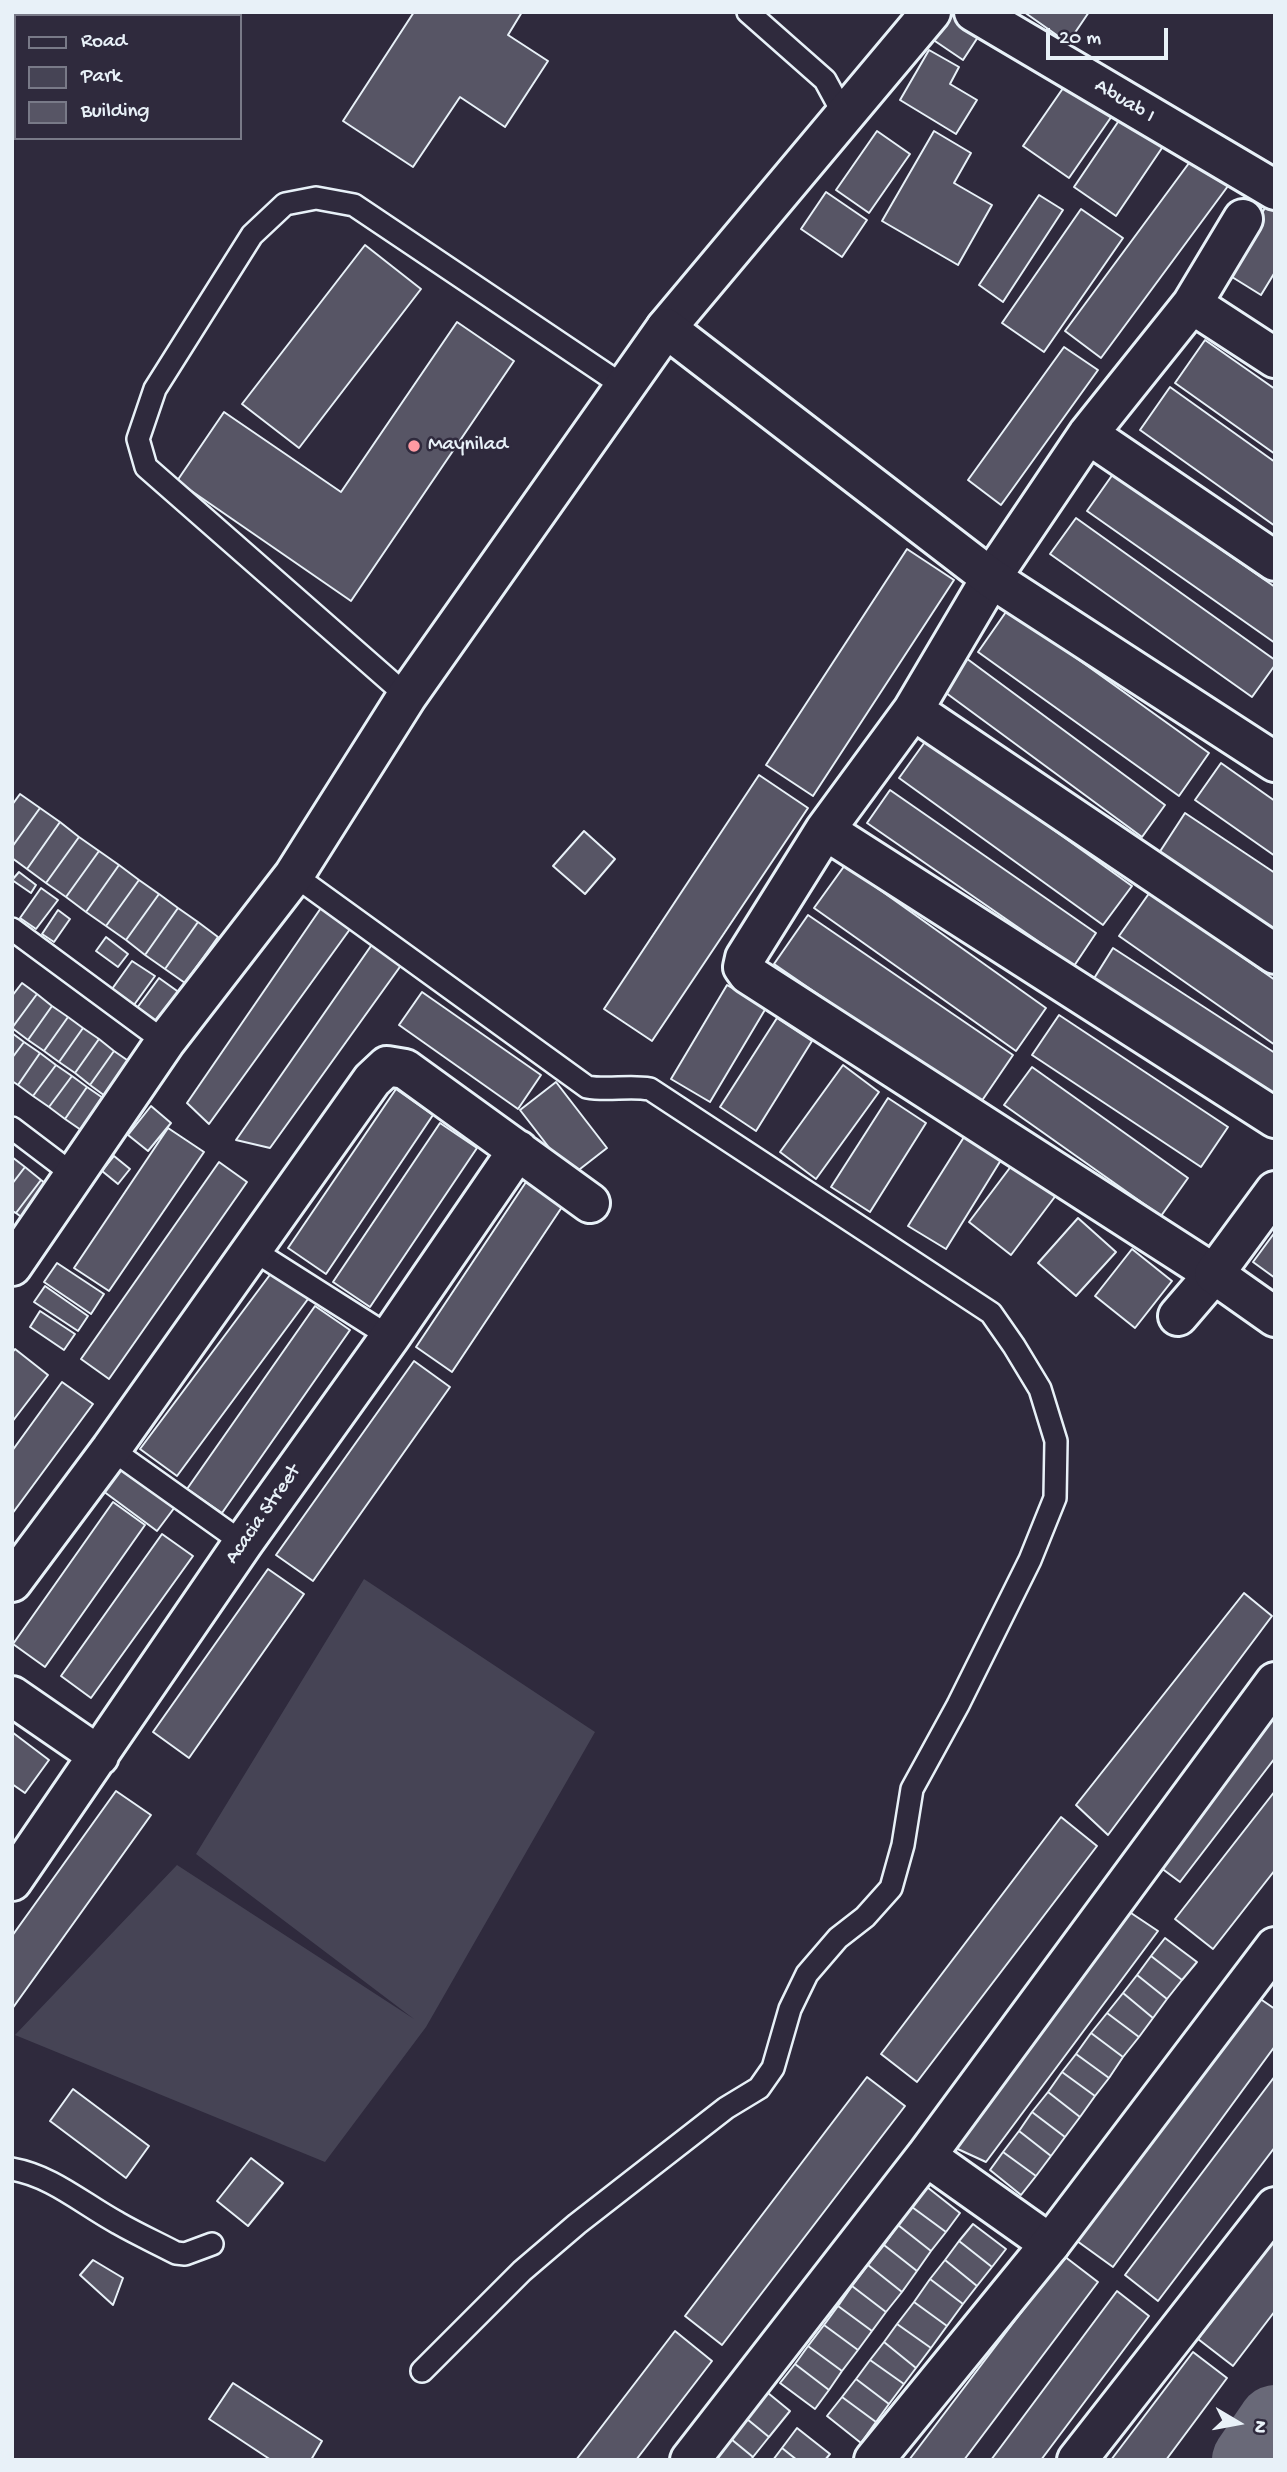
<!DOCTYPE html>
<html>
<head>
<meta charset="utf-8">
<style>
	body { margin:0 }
	#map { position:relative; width:1287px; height:2472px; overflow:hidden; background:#2f2a3d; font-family:"Gochi Hand",sans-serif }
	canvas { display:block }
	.frame { position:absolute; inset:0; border:14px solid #e8f1f8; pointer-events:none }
	.legend { position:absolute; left:14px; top:14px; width:228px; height:126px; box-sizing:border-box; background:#2f2a3d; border:2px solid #797a88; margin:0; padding:9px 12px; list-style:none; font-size:21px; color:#e8f1f8 }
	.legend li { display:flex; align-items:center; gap:14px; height:35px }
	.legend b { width:35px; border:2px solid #797a88 }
	.north { position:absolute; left:1203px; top:2388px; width:70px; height:70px; -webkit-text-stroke:5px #2f2a3d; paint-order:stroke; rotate:100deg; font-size:19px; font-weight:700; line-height:28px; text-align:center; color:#e8f1f8 }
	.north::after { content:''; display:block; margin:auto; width:24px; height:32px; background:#e8f1f8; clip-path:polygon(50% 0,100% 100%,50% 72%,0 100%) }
	.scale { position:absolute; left:1046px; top:28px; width:122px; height:32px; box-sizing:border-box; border:4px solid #e8f1f8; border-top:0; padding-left:9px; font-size:21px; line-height:24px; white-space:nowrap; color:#e8f1f8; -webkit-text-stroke:5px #2f2a3d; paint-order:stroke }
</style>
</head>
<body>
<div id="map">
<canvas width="1287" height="2472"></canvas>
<div class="frame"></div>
<ul class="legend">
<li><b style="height:9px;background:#2f2a3d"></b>Road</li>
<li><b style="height:19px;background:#464455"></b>Park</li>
<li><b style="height:19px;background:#575565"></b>Building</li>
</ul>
<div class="north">N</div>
<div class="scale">20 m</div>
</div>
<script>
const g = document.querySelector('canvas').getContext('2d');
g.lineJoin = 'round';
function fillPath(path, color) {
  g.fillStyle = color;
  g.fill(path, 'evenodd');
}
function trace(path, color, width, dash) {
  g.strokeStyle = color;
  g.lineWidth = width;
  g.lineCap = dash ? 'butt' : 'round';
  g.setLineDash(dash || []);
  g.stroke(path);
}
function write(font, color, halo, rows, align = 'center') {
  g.font = font + ' "Gochi Hand",sans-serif';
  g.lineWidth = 5;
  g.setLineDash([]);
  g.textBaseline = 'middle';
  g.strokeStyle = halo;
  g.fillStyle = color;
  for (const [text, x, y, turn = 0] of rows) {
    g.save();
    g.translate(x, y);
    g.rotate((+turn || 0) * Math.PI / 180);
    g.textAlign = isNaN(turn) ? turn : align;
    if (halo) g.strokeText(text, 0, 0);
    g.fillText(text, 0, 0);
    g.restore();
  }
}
fillPath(new Path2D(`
	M364,1579L595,1732L426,2027L325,2162L15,2035L177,1865L414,2019L196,1854Z`), '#464455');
trace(new Path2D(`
	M1249,2460L1275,2422`), '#696978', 74);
const building = new Path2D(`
	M414,12H522L508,35L548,61L505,127L460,97L413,167L343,121Z
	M948,12L980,34L963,60L929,37Z
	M1024,12H1089L1068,43Z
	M929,50L959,67L950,84L977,100L956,134L900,100Z
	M1068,81L1114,113L1069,178L1023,146Z
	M1122,116L1164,145L1116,216L1074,187Z
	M877,131L910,154L869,213L836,190Z
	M934,131L971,153L954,183L992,205L958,265L882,221Z
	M1192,159L1228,186L1101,358L1065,331Z
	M826,192L867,220L842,257L801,229Z
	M1039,195L1063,210L1003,302L979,285Z
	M1267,205L1275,210V272L1261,295L1224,272Z
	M1081,209L1123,238L1044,352L1002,323Z
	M365,245L421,289L299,448L242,404Z
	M457,322L514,361L351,601L177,481L224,412L341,492Z
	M1205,340L1275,389V454L1175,383Z
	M1064,347L1098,370L1001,505L968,480Z
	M1170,387L1275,462V526L1140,430Z
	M1113,474L1275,587V643L1087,511Z
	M1076,518L1275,660V665L1252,697L1050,554Z
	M907,549L954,580L813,796L766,765Z
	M1008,609L1209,753L1179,796L978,652Z
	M966,658L1165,805L1142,837L942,690Z
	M927,739L1132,886L1103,925L899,778Z
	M1221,763L1275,801V856L1195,800Z
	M759,775L808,808L652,1041L604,1009Z
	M890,790L1096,933L1074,966L867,823Z
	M20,794L40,808L12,847V805Z
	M40,808L60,822L27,869L12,858V847Z
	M1185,813L1275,873V931L1159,853Z
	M60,822L79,837L46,883L27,869Z
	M584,831L615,859L585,894L553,866Z
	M79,837L99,851L66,897L46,883Z
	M99,851L119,865L86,912L66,897Z
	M119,865L139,880L106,926L86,912Z
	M845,865L1046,1008L1016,1051L814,908Z
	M19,872L36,885L31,893L12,880Z
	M139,880L159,894L126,940L106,926Z
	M41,888L58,900L36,929L20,918Z
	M1150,892L1275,980V1045L1119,936Z
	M159,894L178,908L145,955L126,940Z
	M323,905L353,925L209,1124L187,1103Z
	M178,908L198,922L165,969L145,955Z
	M58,910L70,919L54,942L42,934Z
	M808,915L1013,1055L979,1105L774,964Z
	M198,922L218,937L185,983L165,969Z
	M106,937L128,954L118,967L96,951Z
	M373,943L402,964L270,1148L236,1140Z
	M1113,948L1275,1053V1098L1093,980Z
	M132,961L155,976L134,1005L112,989Z
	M159,978L180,993L158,1023L137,1008Z
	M22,983L37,994L12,1028V996Z
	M727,985L766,1008L710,1102L671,1079Z
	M422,992L541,1075L518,1109L399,1025Z
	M37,994L52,1006L28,1040L12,1028Z
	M52,1006L68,1017L44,1051L28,1040Z
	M1059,1015L1228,1127L1201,1167L1032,1055Z
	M68,1017L83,1028L59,1062L44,1051Z
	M777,1018L812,1041L756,1131L720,1107Z
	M83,1028L99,1039L75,1073L59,1062Z
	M12,1033L24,1042L12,1058Z
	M99,1039L114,1051L90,1085L75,1073Z
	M24,1042L40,1053L18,1085L12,1081V1058Z
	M114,1051L130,1062L105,1096L90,1085Z
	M40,1053L56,1065L33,1096L18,1085Z
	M56,1065L72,1076L49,1107L33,1096Z
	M843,1065L879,1092L816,1179L780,1152Z
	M1032,1067L1188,1178L1161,1216L1004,1105Z
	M72,1076L87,1087L65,1119L49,1107Z
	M556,1082L607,1148L571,1176L520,1110Z
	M87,1087L103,1098L81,1130L65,1119Z
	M396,1089L433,1115L326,1274L288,1248Z
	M888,1098L926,1123L870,1212L831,1187Z
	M151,1106L171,1123L148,1151L128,1135Z
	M440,1123L477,1148L370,1307L333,1282Z
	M168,1128L204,1152L109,1291L74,1268Z
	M964,1137L1001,1160L946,1249L908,1226Z
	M114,1156L130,1169L118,1184L102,1171Z
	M12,1157L25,1167L12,1184Z
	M1018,1157L1060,1190L1011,1255L969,1222Z
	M219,1162L247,1182L109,1379L81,1359Z
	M25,1167L41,1180L16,1213L12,1211V1184Z
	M41,1180L58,1193L33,1226L16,1213Z
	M526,1182L562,1207L452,1372L416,1347Z
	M1078,1218L1116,1252L1076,1296L1038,1263Z
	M1275,1232V1278L1253,1262Z
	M1132,1249L1172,1281L1135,1328L1095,1296Z
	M57,1263L104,1294L91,1314L44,1282Z
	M275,1268L311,1295L177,1476L140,1449Z
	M45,1286L88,1316L78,1331L34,1302Z
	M315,1306L350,1330L222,1513L187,1489Z
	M40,1311L75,1334L64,1350L30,1327Z
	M15,1349L48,1375L12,1422V1353Z
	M414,1361L450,1387L313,1581L276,1555Z
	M62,1382L93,1404L12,1514V1451Z
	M124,1463L178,1503L157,1531L103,1491Z
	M113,1502L145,1525L45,1667L13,1644Z
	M162,1534L193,1556L91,1698L61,1676Z
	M268,1569L304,1594L189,1758L153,1732Z
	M1244,1593L1272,1616L1108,1835L1076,1805Z
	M1275,1700V1758L1180,1882L1149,1859Z
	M12,1732L49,1760L25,1793L12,1784Z
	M116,1791L151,1815L12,2009V1936Z
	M1275,1791V1870L1213,1949L1175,1919Z
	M1061,1817L1097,1846L917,2082L881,2054Z
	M1128,1911L1158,1931L986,2162L949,2145Z
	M1165,1938L1197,1962L1182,1980L1151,1956Z
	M1151,1956L1182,1980L1167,1999L1137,1975Z
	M1137,1975L1167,1999L1153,2018L1123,1993Z
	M1123,1993L1153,2018L1139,2037L1107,2013Z
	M1256,1996L1275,2009V2046L1113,2267L1077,2241Z
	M1107,2013L1139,2037L1123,2057L1091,2033Z
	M1091,2033L1123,2057L1109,2078L1076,2054Z
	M1076,2054L1109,2078L1095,2096L1062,2072Z
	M1062,2072L1095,2096L1080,2117L1048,2092Z
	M1275,2076V2147L1158,2301L1125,2275Z
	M867,2077L905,2106L722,2345L685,2316Z
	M73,2089L149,2146L126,2178L50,2121Z
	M1048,2092L1080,2117L1065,2137L1032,2112Z
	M1032,2112L1065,2137L1051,2156L1019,2131Z
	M1019,2131L1051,2156L1036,2176L1003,2152Z
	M1003,2152L1036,2176L1021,2195L990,2170Z
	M251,2158L283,2183L248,2226L217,2201Z
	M927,2187L960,2213L946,2232L912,2207Z
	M912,2207L946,2232L931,2251L898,2225Z
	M973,2224L1006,2249L992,2267L959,2241Z
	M898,2225L931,2251L917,2271L884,2245Z
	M1275,2238V2311L1233,2366L1198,2339Z
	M959,2241L992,2267L977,2286L945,2260Z
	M884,2245L917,2271L902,2292L868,2265Z
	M1064,2256L1098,2282L964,2460H909Z
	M93,2260L123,2278L113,2305L80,2275Z
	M945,2260L977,2286L963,2304L930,2279Z
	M868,2265L902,2292L886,2312L852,2286Z
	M930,2279L963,2304L947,2326L914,2302Z
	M852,2286L886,2312L872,2331L838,2306Z
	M1117,2291L1149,2316L1041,2460H991Z
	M914,2302L947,2326L931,2348L897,2324Z
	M838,2306L872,2331L858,2350L824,2325Z
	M897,2324L931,2348L916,2368L884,2342Z
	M824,2325L858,2350L842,2371L808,2346Z
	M675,2331L712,2361L636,2460H576Z
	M884,2342L916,2368L904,2384L870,2360Z
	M808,2346L842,2371L829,2390L795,2364Z
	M1193,2352L1227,2378L1166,2460H1111Z
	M870,2360L904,2384L889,2404L856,2379Z
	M795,2364L829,2390L815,2409L780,2383Z
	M856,2379L889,2404L876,2422L842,2397Z
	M233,2383L322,2441L311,2460H271L209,2419Z
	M757,2384L790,2411L769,2437L736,2410Z
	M842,2397L876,2422L861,2443L827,2416Z
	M736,2410L769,2437L753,2457L720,2430Z
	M797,2428L830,2454L825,2460H797L782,2448Z
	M720,2430L753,2457L751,2460H713Z
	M782,2448L797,2460H773Z`);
fillPath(building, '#575565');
trace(building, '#e8f1f8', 2);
const lane = new Path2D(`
	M748,12L825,80L844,115
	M407,696L146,467L138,439L155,389L252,235L285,204L316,198L354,205L625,387
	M294,875L587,1087C609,1091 628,1085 650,1089L991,1313L1014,1346L1040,1389L1056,1441L1055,1498L1030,1560L958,1705L912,1789L903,1845L891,1888L865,1917L838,1938L807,1974L790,2009L773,2068L759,2088L726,2108L577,2224L522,2271L422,2371
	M12,929L165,1042
	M12,1128L74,1175
	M253,1250L390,1337
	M111,1449L243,1543
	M12,2169C52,2176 83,2204 118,2223C137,2234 157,2243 176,2253L185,2254L212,2244`);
const street = new Path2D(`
	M974,12L1275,190
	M1192,304L1275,358
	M666,328L931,12
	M1088,434L1275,561
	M913,710L1275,954
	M825,830L1275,1118
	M1178,1316L1214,1274L748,974L743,967L745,958L825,830L913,710L991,578L1088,434L1192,304L1243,219
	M12,1582L111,1449L372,1080L387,1066L405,1069L590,1203
	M12,1696L99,1756
	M12,1881L243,1543L390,1337L518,1150
	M926,2156L1050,2244
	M690,2460L926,2156L1275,1682
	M1077,2460L1275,2207`);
const secondary = new Path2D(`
	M1275,1191L1214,1274L1275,1317
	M12,1266L165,1042L294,875L407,696L666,328L991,578L1275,762
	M874,2460L1050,2244L1275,1947`);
trace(lane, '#e8f1f8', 26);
trace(street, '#e8f1f8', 44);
trace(secondary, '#e8f1f8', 44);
trace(lane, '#2f2a3d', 21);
trace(street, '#2f2a3d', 38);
trace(secondary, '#2f2a3d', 38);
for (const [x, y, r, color] of [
	[414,446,7,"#ff9aa2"]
]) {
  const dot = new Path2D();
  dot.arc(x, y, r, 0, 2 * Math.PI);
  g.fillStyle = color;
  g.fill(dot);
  trace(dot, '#2f2a3d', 2.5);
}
write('21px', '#e8f1f8', '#2f2a3d', [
	["Abuab I",1124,102,31],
	["Acacia Street",264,1515,-55]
]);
write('21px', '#e8f1f8', '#2f2a3d', [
	["Maynilad",428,446]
], 'left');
</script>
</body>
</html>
